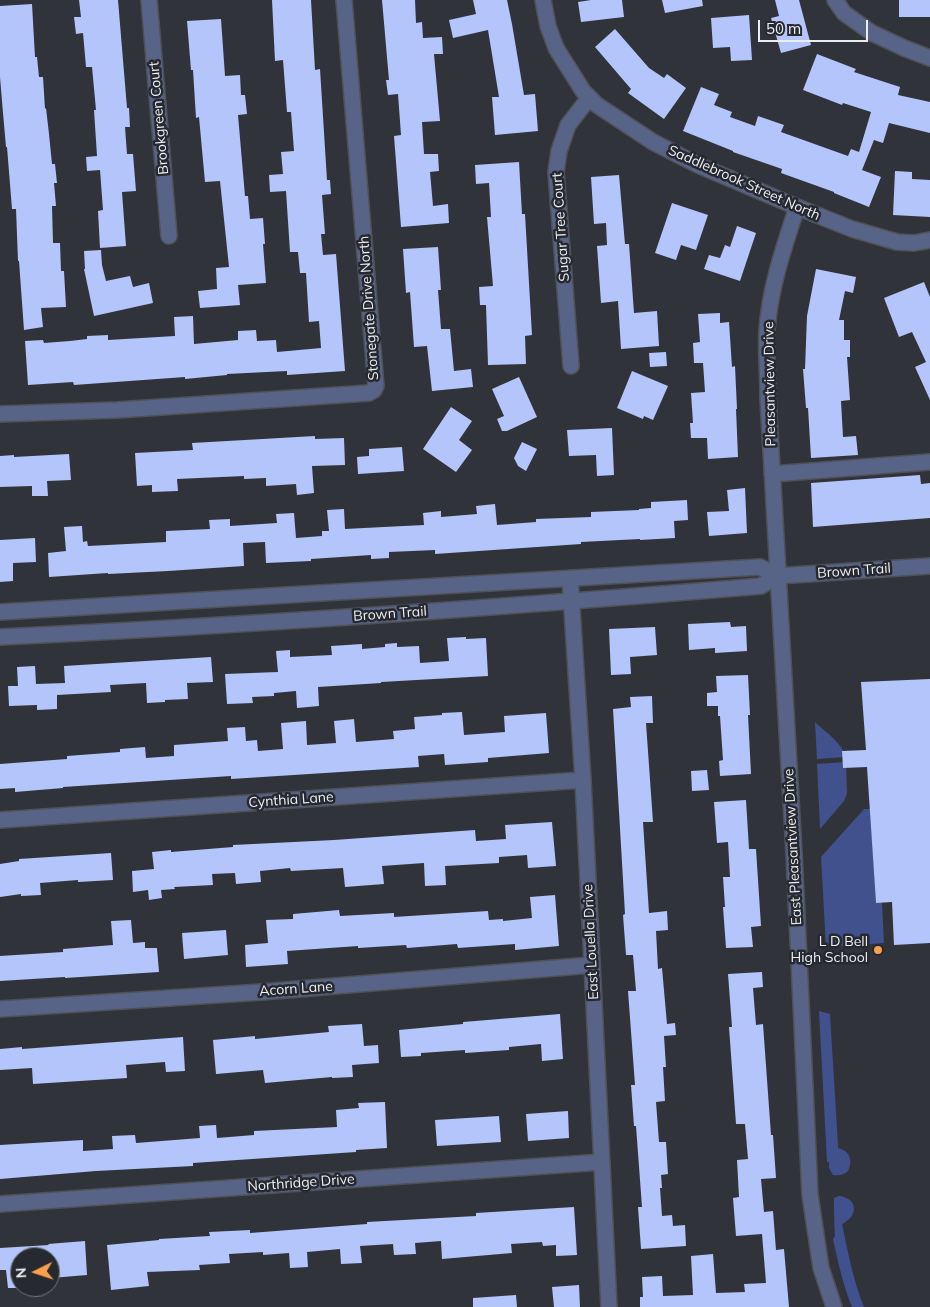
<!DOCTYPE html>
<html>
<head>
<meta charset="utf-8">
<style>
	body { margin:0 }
	#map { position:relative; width:930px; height:1307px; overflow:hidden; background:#31333a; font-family:Mulish,sans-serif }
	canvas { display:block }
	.north { position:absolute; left:10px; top:1247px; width:50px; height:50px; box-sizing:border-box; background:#272930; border:1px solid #75777d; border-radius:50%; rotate:266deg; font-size:14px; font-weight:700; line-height:20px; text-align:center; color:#ebedf1 }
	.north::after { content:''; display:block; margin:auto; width:18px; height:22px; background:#f99f4d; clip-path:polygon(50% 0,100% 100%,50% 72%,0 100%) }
	.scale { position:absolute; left:758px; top:20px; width:110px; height:22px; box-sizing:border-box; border:2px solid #ebedf1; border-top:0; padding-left:6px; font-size:15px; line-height:18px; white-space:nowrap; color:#ebedf1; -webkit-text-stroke:4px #272930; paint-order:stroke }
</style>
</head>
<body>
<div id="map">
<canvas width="930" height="1307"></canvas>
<div class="north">N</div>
<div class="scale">50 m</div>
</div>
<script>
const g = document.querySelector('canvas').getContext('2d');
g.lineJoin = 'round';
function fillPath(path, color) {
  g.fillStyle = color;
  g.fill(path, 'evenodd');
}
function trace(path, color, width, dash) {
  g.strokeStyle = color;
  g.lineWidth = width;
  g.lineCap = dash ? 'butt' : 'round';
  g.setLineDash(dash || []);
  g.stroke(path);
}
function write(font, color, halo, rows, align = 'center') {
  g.font = font + ' Mulish,sans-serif';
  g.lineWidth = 5;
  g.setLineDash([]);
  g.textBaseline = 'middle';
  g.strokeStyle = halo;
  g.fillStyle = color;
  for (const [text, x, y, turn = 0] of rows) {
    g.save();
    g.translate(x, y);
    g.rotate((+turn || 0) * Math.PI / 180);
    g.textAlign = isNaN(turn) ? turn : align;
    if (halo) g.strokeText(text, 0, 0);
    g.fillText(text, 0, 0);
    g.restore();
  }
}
fillPath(new Path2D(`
	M815,722C824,731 844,744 845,757L817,759Z
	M846,762L847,793L844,801L820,829L817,764Z
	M864,809H870L876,903H882L884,943L826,947L821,857Z
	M819,1011L830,1014L838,1145V1148C850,1151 853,1160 848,1171C844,1175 839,1176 833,1175L829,1168V1162H827Z
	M839,1196C858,1198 859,1216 842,1224C848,1252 853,1280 864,1307H852C843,1285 838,1262 833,1239L835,1236C834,1223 834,1211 834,1198Z`), '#40518d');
fillPath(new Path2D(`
	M79,0H118L127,108H129L130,127H125L127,154H133L136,191L122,192L126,246L100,248L98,211L103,210L100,170L87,171L86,157L97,156L94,110H96L92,67H86L83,33L76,34L74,17H81Z
	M272,0H311L315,70L320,69L327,180H330L331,194L322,195L325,234H321L323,255L336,254L345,371L287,375V371L227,374V375L185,379V377L74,385L73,382L28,385L25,341L43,340L44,343L70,341L87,339V336L108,335V340L175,336L174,317L193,316L194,344L238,340V331L256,330L257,341L276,340L277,352L321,348L319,321L309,322L306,273H300L298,252H290L286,191L270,192L269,175L283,174L281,152L294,151L291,112H287L283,60L275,61Z
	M382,0H415L416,23L422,22L423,38L442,37L443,54H434L440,121L422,122L424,154H438L439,171L430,172L433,206L448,204L449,223L401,227L394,136L401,135L398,94L388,95L386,80H389Z
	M473,0H507L512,24L524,95L535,94L538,131L495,135L492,97H499L488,30L453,38L449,20L476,14Z
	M591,0H622L624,17L581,22L578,2Z
	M662,0H702L703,6L665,13Z
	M775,0H799L811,45L781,53L771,18L779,16Z
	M899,0H930V17H899Z
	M32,4L35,57H37L39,77H43L45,109L46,108L49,134L52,164H55L57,183H54L56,206H52L53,243H60L61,271H64L66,307L41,308L43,327L24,330L19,261H18L16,209H12L7,147H6L3,113L0,77V6Z
	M749,15L752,60L731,61L730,47L713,48L711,18Z
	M221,19L225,76L240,75L241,95H245L247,114L238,115L245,196H248L250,219L263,218L265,244H263L266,283L238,285L240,305L200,308L198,291L217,289L216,268L229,267L220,181L205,182L199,117L196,118L193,70H191L187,21Z
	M615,29L649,68L664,78L667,74L686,88L664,119L628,93L631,89L595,47Z
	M817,54L856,69L854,72L900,87L898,95L930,102V133L889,123L883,143L874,140L862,170L881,177L869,207L834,193V192L781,173L782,169L733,152V151L683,131L701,87L719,94L714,105L732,112L730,117L755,126L758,116L784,125L781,132L848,156L851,149L859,152L871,112L843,103L842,105L803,90Z
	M519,162L522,214H525L532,335L525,336L526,364L488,365L486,305H480L479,287L493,286L487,217H491L489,183L476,184L475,165Z
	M895,171L912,172V179L930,180V217L893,215Z
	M619,175L625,244H629L634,313L657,311L659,346L621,349L618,301L601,303L597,246L607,245L606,223L594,224L591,177Z
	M672,203L708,215L696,250L681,245L676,260L655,253Z
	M737,226L756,233L740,281L704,269L709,255L720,258L725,245L730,247Z
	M438,247L441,290H438L441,329H450L454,371L471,369L473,387L432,391L427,346L414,347L410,292L406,293L403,249Z
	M101,250L102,265L106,281L130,276L133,287L149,283L153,303L94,316L84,269H85L84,251Z
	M816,269L856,277L853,293L845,291L839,320H844V340H850V357H847L850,400L841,401L843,437L856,436L858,455L811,458L808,408H806L803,369H805L807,316Z
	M924,282L930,297V400L915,367L926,362L912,332L899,337L884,298Z
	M720,313V323L729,322L732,367L735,366L737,409H736L738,457L708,459L707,438H691L690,423H693L691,393L705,392L703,363H694L693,343L700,342L698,314Z
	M666,352L667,366L650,367L649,353Z
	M632,371L668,386L653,420L644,416L643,419L617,408Z
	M519,377L537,417L507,431H502L497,419L504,416L492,389Z
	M451,407L472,421L459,440L472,450L456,472L423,449Z
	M612,428L614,475L597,476L596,455L569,456L567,430Z
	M315,436V439L344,438L345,465L312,466L314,493L297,495L296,484L266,486V478L244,479V476L177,479L178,491L152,492V485L137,486L135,453L193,450L192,443Z
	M522,442L537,449L526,471L518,466L514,458Z
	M402,447L404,471L358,474L357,457L369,456V449Z
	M69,454L71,480L47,481L48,496H32V486L0,487V456L14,455V457Z
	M920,475L921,484L930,483V518L813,527L811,483Z
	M745,488L747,533L709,536L707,512L729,511L727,490Z
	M687,500L688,520L674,521L675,538L640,540V539L581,542V544L435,554V550L389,552V558L371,559V555L311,559V561L266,563L265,542L243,543L244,566L168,571L108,574V573L49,577L48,553L66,551L64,527L82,526L83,542L87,541L88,546L166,542V531L210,529L209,520L230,519V526L277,523L276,514L294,513L296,538L322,536V531H329L327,510L344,509L345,529L364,528L424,525L423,513L441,511V517L477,514L476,506L495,504L497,525L536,522V519L591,517V512L639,510V509L651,508V502Z
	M35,538L36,562L13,563V581L0,582V540Z
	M730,622L731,627L746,626L747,651L715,653V648L689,650L688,624Z
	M655,627L657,655L630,657L631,674L611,675L609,629Z
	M466,637V639L486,638L488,676L381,682V683L318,687L319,706L297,708L296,691L274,693V696L252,697L253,703L227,704L225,674L278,672L276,651L290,650V657L332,655L331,646L362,644V649L385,647V644L397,643V647L419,646L420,663L449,661L447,638Z
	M211,657L213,682L187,683L188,699L165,700V702L147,703L146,683L110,685L111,692L57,695V709L37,710V705L9,706L8,686H18L17,667L35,666L36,684L65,683L64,666Z
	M748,675L750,715H748L751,774L720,776L719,761L723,760L720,716H718V706H707V693L717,692L716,676Z
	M930,679V943L894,945L892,902L876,903L867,767L843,768L842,751L866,750L861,682Z
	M652,696L653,723H646L653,822H643L649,913L667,911L668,930L656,931L658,969L662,968L667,1024L675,1023L676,1035L664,1036L666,1067H663L665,1101L656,1102L659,1142H666L668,1174L661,1175L662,1188H660L662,1216L672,1215L673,1226L685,1225L686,1246L641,1249L638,1207H642L636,1126H634L631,1085H635L628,991H636L633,955H626L623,915L625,914L613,709L631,707L630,697Z
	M462,712L464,735L505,732L504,716L546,713L549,753L488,758V762L445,765L444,754L418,756L419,767L231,779V776L63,787V788L15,792V788L0,789V764L67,759V756L120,752V749L145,747L146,758L174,756V745L228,741L227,728L245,727L246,741L257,740L258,751L283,749L281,723L306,721L307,745L336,743L334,721L354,719L356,742L394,739L393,731L415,729L414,717L442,715V713Z
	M707,770L709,790L692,791L691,771Z
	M746,800L749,849H756L761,926L751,927L753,947L726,948L723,907H725L723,877H730L728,842L717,843L714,802Z
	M552,822L556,866L528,868L527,855L499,857V863L445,866L446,885L425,886L424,863L382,866L384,884L345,887L343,868L291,871L290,868L260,871L261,882L236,884L235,873L212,874L213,885L174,887L175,889L161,890L162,898L149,900L148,890L133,892L132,871L154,869L152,852L171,850V852L233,847V845L334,840L475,830L476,841L506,839L505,825Z
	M111,853L113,880L78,882V880L40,883L41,895L21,896V894L0,897V864L19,861V859Z
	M555,895L559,946L515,950V944L458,948L457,944L407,948L406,945L358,948V946L287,951L288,964L246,967L245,945L268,943L266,920L293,919V914L339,910L340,916L394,913V917L488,911L489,920L503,919V921L532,918L530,897Z
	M131,920L133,943L145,942V948H157L159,972L65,978V977L0,981V956L63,952V949L113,945L111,921Z
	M226,930L228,955L184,959L182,933Z
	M762,972L763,987L753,988L756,1025L763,1024L771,1135H773L776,1178L761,1179L764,1212L773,1211L776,1250L784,1249L789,1307H640V1297H643L642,1277L662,1276L663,1296L693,1295L691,1256L713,1254L716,1293L745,1292L744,1284L766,1283L762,1234L736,1236L733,1198L739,1197L737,1160L748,1159L745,1124H736L729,1027H732L728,974Z
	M560,1014L563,1059L542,1061L541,1044L509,1047V1050L465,1053V1050L421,1053V1056L401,1057L399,1030L463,1024V1022Z
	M362,1024L364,1046L378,1045L379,1063L352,1065L353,1077L332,1078V1077L265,1083L263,1070L216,1074L213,1040L255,1036V1039L329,1032L328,1026Z
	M183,1037L185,1071L166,1072L165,1062L126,1065L127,1078L33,1084L32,1068L0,1070V1049L22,1047V1049Z
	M385,1102L387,1148L356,1150V1152L193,1163V1166L96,1171L0,1179V1145L83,1140V1151L113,1149L112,1136L135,1135L136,1143L200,1138L199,1126L216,1125L217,1138L254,1135V1131L337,1127L336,1110L359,1108L358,1103Z
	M568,1111L569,1138L528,1141L526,1114Z
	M499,1116L501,1142L437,1146L435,1120Z
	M574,1207L577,1255L556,1256V1245L543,1246L542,1242L511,1244L512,1253L442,1259L441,1241L415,1243L416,1254L394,1255L393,1244L360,1246L362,1263L341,1264L340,1249L307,1252L308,1267L290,1268L289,1253L263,1255V1252L229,1254L230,1263L199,1265L200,1270L147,1272L149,1286L111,1290L107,1245L159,1240V1239L210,1236L209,1232L250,1230V1233L367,1224V1222L476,1216V1213Z
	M85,1241L87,1275L51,1278L50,1257H20V1288H8L6,1270H0V1248L49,1245L48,1244Z
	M579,1285L580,1307H554L552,1287Z
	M516,1295L517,1307H473V1298Z`), '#b3c5fa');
const minor = new Path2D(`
	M149,0L169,236
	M543,0L548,26L556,48L583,91L597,105L653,142L698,165L797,207L852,229L897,242L914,243L930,240
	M835,0L844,13L872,33L904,48L930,58
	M797,207C784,247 770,287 767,330C766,352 768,376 768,398L794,853L810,1195L821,1268L834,1307
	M571,366L556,172L559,151L568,125L589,98
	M0,414L117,410L369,393L374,390L376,386L344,0
	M772,474L930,462
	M570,578L583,780L609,1307
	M0,612L760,567L777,576
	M0,637C254,625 507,607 761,586L777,576L930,566
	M0,820L583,780
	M0,1009L262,992L592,965
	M0,1204L602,1162`);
trace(minor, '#4f5157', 18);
trace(minor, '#586487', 15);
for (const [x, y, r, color] of [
	[878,950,5,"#f99f4d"]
]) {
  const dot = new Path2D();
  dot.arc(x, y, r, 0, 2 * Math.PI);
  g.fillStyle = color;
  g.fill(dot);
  trace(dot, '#272930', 2);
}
write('14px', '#ebedf1', '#272930', [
	["Brookgreen Court",159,118,-95],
	["Saddlebrook Street North",744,183,24],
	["Sugar Tree Court",561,227,-94],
	["Stonegate Drive North",369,308,-94],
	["Pleasantview Drive",770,384,-91],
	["Brown Trail",854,571,-4],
	["Brown Trail",390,614,-4],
	["Cynthia Lane",291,800,-4],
	["East Pleasantview Drive",793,847,-93],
	["East Louella Drive",591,942,-93],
	["Acorn Lane",296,989,-4],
	["Northridge Drive",301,1183,-4]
]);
write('14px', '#ebedf1', '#272930', [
	["L D Bell",868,942],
	["High School",868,958]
], 'right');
</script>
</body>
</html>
